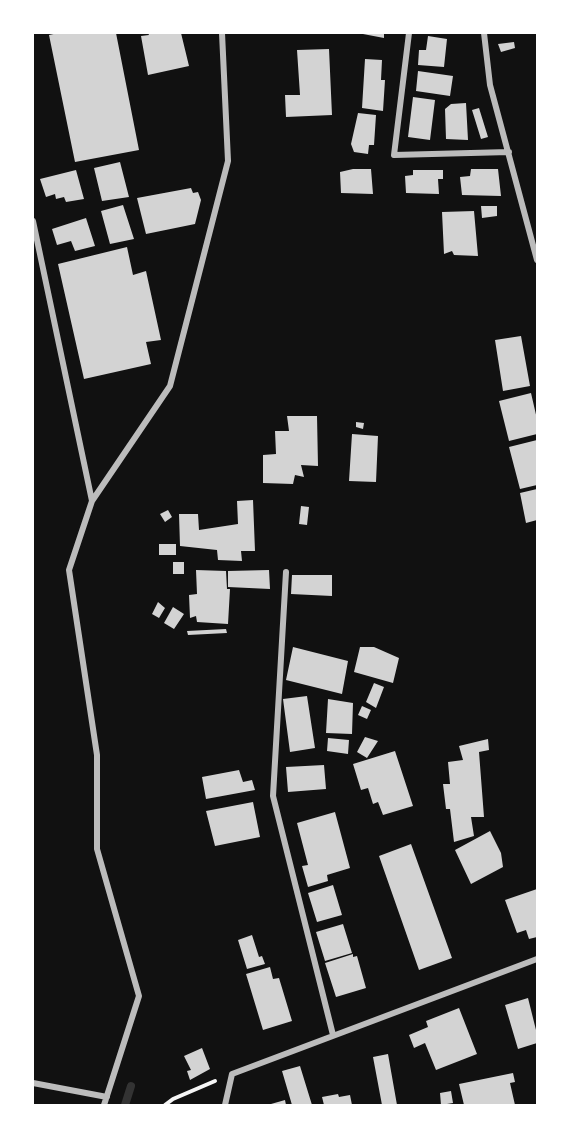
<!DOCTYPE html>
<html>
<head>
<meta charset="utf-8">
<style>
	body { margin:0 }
	#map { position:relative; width:570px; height:1138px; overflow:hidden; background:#111; font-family:"Exo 2",sans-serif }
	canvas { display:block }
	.frame { position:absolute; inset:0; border:34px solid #fff; pointer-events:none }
</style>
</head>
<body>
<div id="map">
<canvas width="570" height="1138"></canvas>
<div class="frame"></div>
</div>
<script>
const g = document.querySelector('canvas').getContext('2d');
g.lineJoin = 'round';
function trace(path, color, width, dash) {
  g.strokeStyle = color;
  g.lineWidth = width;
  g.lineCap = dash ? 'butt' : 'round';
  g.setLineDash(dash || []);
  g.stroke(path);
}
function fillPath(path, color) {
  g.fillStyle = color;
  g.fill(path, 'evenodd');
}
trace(new Path2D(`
	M125,1105L131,1086`), '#333', 8);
fillPath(new Path2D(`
	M58,33H116L139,150L75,162L49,35Z
	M148,33H181L189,66L148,75L141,36L149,35Z
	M364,33H384V38L363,34Z
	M428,36L447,39L444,67L418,65L419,50H426Z
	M514,42L515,48L501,52L498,44Z
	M329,49L332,115L286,117L285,95H300L297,50Z
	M365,59L382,60L381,80H385L383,111L362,108Z
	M418,71L453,76L450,96L416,91Z
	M413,97L435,100L430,140L408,137Z
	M466,103L468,140L446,139L445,109L451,104Z
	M479,108L488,137L481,139L472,110Z
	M358,113L376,115L374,145H369L368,154L354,152L351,144Z
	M120,162L129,197L102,201L94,168Z
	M353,169H371L373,194L341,193L340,172Z
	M471,169H498L501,196L462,195L460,177L470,176Z
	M76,170L84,199L66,202L64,197L56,199L55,194L46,197L40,179Z
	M413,170H443V179H438L439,194L406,193L405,176L413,175Z
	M191,188L193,193L198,192L201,200L195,224L146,234L137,198Z
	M123,205L134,239L110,244L101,211Z
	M481,206H497V216L482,218Z
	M474,211L478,256L454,255L452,251L444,254L442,212Z
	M86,218L95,246L75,251L71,241L57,245L52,229Z
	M127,247L133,275L146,271L161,340L146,342L151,364L84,379L58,264Z
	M521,336L530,386L503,391L495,340Z
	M531,393L537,419V434L509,441L499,401Z
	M287,416H317L318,466L301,465L304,477L295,475L293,484L263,483V455L276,454L275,431H289Z
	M356,422L364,423L363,429L356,427Z
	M352,434L378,436L376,482L349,481Z
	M537,440V485L520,489L509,447Z
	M537,489V520L526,523L520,493Z
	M253,500L255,551H241L242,561L218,560L217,550L180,546L179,514H198L199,530L238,524L237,501Z
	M301,506L309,507L307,525L299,524Z
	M168,510L172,517L165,522L160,514Z
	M159,544H176V555H159Z
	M173,562H184V574H173Z
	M196,570L226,571L227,589H230L228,624L197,622L196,616L190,618L189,595L197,594Z
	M269,570L270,589L228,587V571Z
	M292,575H332V596L291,594Z
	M158,602L165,608L159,618L152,614Z
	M173,607L184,614L174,629L164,623Z
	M226,629L227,633L188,635L187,631Z
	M293,647L348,661L342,694L286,680Z
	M360,647H374L399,658L393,683L354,672Z
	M374,683L384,687L376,708L366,702Z
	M307,696L315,748L290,752L283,699Z
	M328,699L353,703L352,734L326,733Z
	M362,706L371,710L367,719L358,715Z
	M365,737L378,741L367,758L357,752Z
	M328,738L349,740L348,754L327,751Z
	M488,739L489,750L479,752L484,817H471L474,836L454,842L450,809H446L443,784H450L448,762L463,760L459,746Z
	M395,751L413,806L383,815L378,802L373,804L368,788L361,790L353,764Z
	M324,765L326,789L288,792L286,767Z
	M239,770L243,782L252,780L255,790L206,799L202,777Z
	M253,802L260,837L215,846L206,811Z
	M335,812L350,868L327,875L328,881L308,887L302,866L308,865L297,823Z
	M490,831L501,853L503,867L471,884L455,850Z
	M411,844L452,958L419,970L379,856Z
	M333,885L342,915L317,922L308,893Z
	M537,889V937L529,939L526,930L517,933L505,900Z
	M343,924L352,953L325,961L316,932Z
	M252,935L259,957L262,956L265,964L247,969L238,940Z
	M353,954V957L357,956L366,988L336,997L325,963Z
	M270,967L273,979L279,978L292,1021L263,1030L246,974Z
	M528,998L537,1034V1043L518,1049L505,1005Z
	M459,1008L477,1054L436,1070L425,1043L414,1048L409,1035L428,1027L426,1021Z
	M202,1048L210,1069L190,1080L187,1071L191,1070L184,1056Z
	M388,1054L397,1105H382L373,1057Z
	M300,1066L312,1105H292L282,1071Z
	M513,1073L515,1082L510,1083L515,1105H464L459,1084Z
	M451,1091L453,1103L441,1105L440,1093Z
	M338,1094L339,1097L350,1095L352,1105H324L322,1097Z
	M285,1100L286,1105H271V1104Z`), '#d3d3d3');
trace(new Path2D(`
	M165,1105L173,1099L215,1081`), '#f5f5f5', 4);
trace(new Path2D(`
	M409,33L394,155L509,152
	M484,33L490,85L537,260
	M33,221L92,501
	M286,572L273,796L333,1035
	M33,1083L107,1097
	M104,1105L139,996L97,849V755L69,570L92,501L170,386L228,161L222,33
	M225,1105L232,1074L537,959`), '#bcbcbc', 6);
</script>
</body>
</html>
